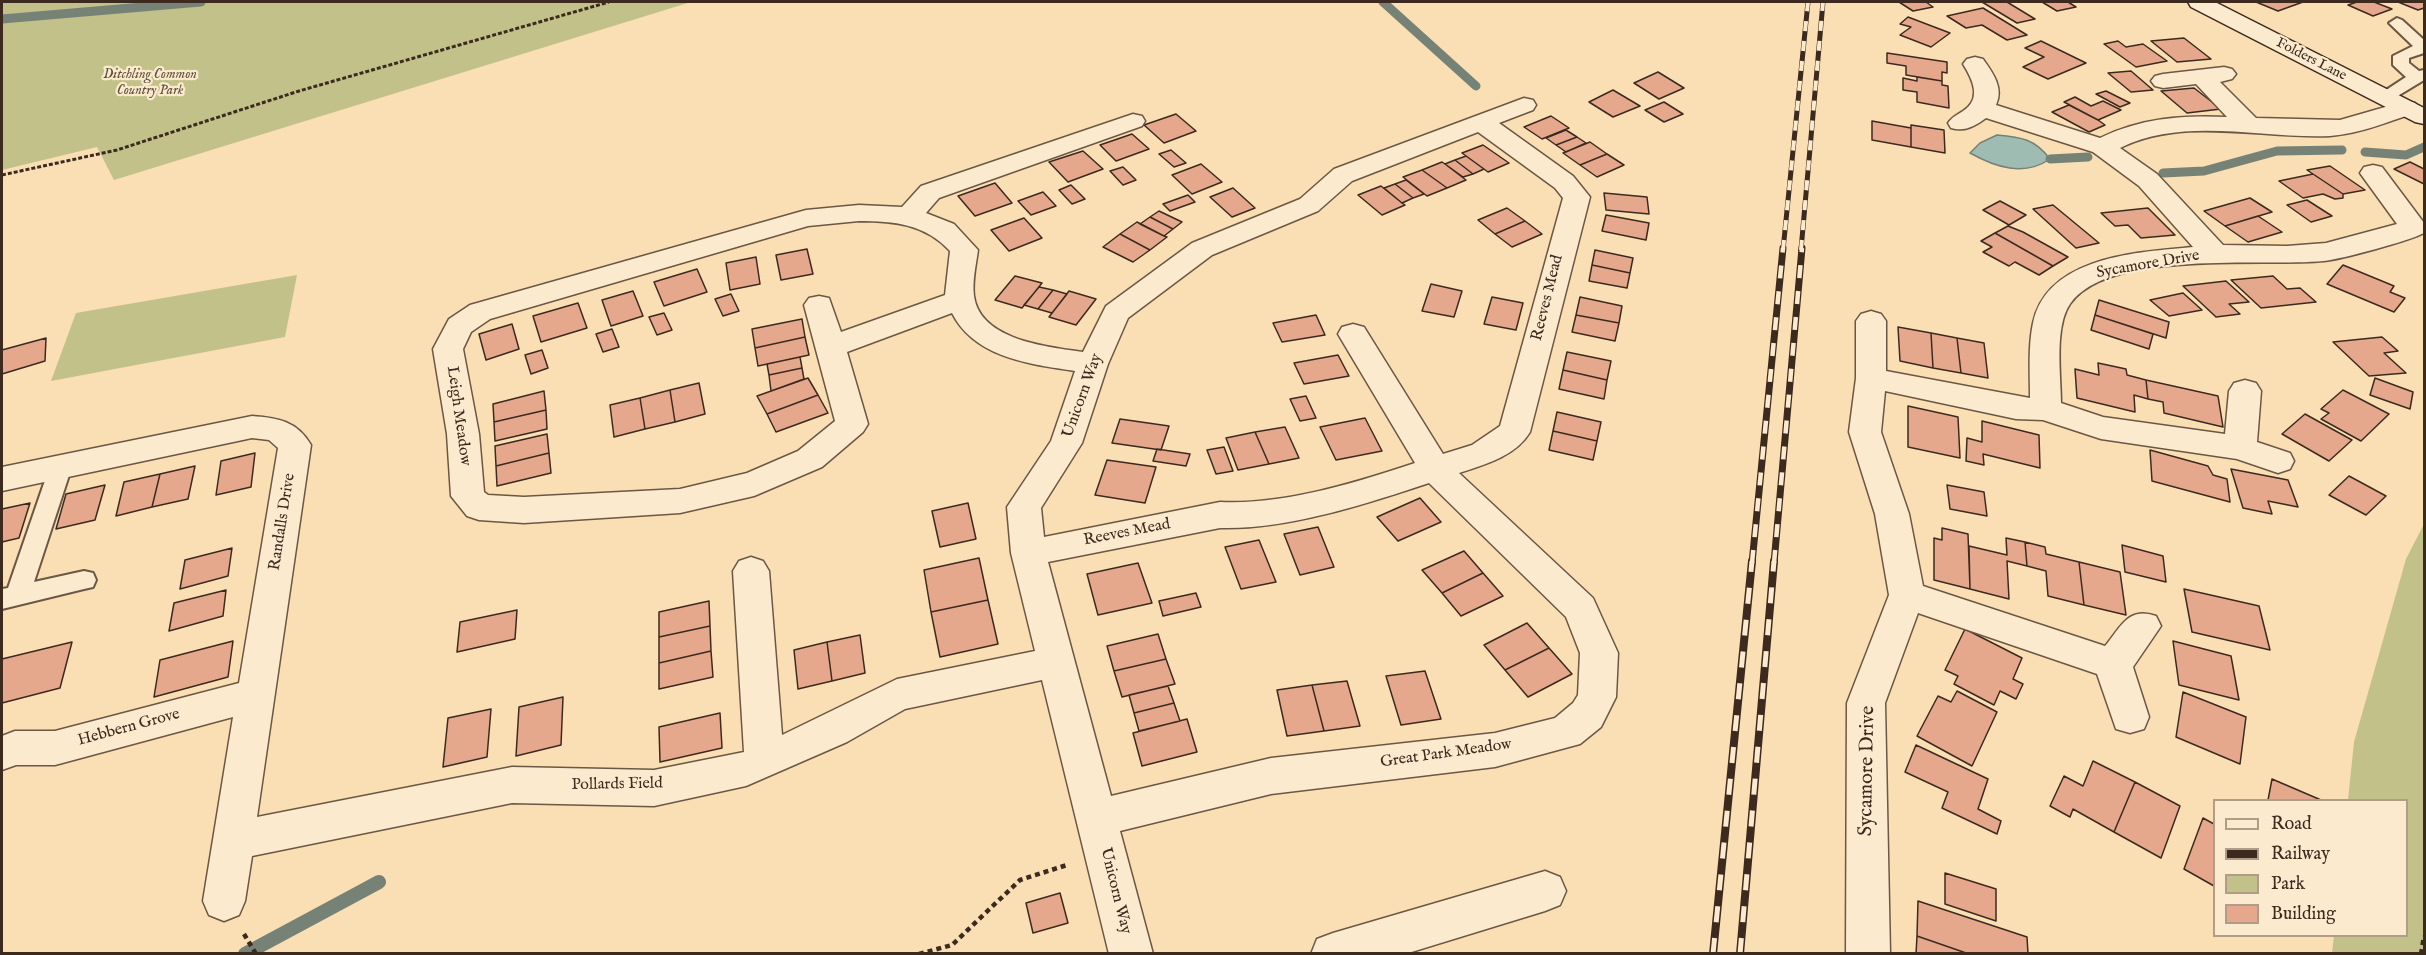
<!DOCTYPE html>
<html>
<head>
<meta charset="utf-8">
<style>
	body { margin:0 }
	#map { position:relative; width:2426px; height:955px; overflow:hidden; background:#f9dfb3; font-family:"IM FELL English",serif }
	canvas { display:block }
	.frame { position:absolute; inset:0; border:3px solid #3c2a1f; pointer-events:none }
	.legend { position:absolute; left:2213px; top:799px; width:195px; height:138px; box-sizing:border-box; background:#fbeace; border:2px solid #af9d88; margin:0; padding:8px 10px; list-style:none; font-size:18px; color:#3c2a1f }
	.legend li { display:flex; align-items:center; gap:12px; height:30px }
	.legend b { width:30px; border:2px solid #af9d88 }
</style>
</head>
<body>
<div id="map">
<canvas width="2426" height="955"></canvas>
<div class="frame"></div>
<ul class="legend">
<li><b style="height:8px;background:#fbeace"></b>Road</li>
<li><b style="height:8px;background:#3c2a1f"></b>Railway</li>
<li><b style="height:16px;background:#c2c189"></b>Park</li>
<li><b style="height:16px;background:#e6a88d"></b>Building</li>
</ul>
</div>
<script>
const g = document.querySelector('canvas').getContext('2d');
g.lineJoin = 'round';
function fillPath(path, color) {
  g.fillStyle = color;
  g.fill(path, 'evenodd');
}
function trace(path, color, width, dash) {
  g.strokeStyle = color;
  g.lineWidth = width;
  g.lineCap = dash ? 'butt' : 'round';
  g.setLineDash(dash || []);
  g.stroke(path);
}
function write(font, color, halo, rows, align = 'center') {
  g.font = font + ' "IM FELL English",serif';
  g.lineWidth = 4.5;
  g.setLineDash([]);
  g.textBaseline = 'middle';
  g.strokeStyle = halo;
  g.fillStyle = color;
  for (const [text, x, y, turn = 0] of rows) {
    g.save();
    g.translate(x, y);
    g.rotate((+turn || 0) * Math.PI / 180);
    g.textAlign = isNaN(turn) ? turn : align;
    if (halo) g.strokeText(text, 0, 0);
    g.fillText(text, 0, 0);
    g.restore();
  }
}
fillPath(new Path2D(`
	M2,2H691L114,180L97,147L2,170Z
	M297,275L285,337L51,381L76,313Z
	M2424,524V953H2332L2334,936H2406V800H2348L2354,742L2406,559Z`), '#c2c189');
const water = new Path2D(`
	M1997,135C2021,137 2035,139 2050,159C2024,177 1995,167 1970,153L1980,143Z`);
fillPath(water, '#9ebcb2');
trace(water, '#778277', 1.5);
trace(new Path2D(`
	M1383,2L1476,86
	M2,19L201,2
	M2365,152L2406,155L2424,147
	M2050,159L2088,157
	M2163,173L2204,171L2277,151L2342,150`), '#778277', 9);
trace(new Path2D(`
	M245,954L379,882`), '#778277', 14);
const building = new Path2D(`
	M1899,2H1926L1933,7L1913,11Z
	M1982,2H2007L2035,19L2017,23Z
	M2042,2H2068L2076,7L2057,11Z
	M2256,2H2303L2278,11Z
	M2357,2H2374L2392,9L2373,16L2348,5Z
	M2398,2H2424V8L2418,10Z
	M1983,8L2027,35L2007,40L1982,25L1966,28L1947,16Z
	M1908,17L1950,33L1931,47L1900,35L1911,27L1900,24Z
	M2184,38L2211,59L2177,62L2151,41Z
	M2041,41L2086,63L2048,79L2023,67L2044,57L2025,48Z
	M2118,41L2126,47L2143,44L2167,61L2136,67L2104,44Z
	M1887,53L1947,62V73L1942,72V81L1906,75V66L1887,63Z
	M2131,71L2153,90L2131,92L2108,73Z
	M1658,72L1684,88L1659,99L1634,83Z
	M1917,77L1942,81V85L1948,86L1949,108L1917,102V92L1903,90V78L1917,81Z
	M2194,88L2221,109L2187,113L2161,91Z
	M1613,90L1640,106L1613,117L1589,102Z
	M2106,91L2130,103L2120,107L2096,94Z
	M2075,97L2091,106L2103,101L2121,110L2098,120L2064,102Z
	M1664,102L1683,114L1664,122L1645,110Z
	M2069,105L2098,120L2105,125L2089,132L2052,112Z
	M1176,114L1196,131L1164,143L1144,125Z
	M1551,116L1569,128L1542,139L1524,127Z
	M1872,121L1911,128V147L1872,140Z
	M1911,125L1944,130L1945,153L1911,147Z
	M1566,130L1577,137L1556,145L1546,138Z
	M1132,134L1149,149L1116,161L1100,145Z
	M1577,137L1586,143L1566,152L1556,145Z
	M1590,142L1607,154L1580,165L1563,153Z
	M1483,145L1509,163L1488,172L1462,153Z
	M1171,150L1186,163L1174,167L1159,154Z
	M1083,151L1103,169L1068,182L1049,162Z
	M1607,154L1624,165L1597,177L1580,165Z
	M1466,156L1484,169L1473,174L1455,160Z
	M1455,160L1473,174L1463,177L1445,164Z
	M1442,162L1445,164L1466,180L1447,188L1422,170Z
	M2410,162L2424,169V184L2394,169Z
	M1201,164L1222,182L1192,194L1172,175Z
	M2330,166L2365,190L2343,194L2307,170Z
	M1123,167L1136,180L1123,185L1110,171Z
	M1422,170L1447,188L1427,196L1403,177Z
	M2313,174L2343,194V198L2335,199L2323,194L2303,198L2279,181Z
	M1406,180L1424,194L1413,198L1395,184Z
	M995,183L1012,203L975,216L958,196Z
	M1395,184L1413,198L1402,203L1384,188Z
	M1071,185L1085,199L1072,204L1059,190Z
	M1381,186L1402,203L1405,205L1382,215L1358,195Z
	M1233,188L1255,208L1232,217L1210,197Z
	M1043,192L1056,206L1031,215L1018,201Z
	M1604,193L1647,197L1649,214L1606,210Z
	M1188,195L1195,202L1170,211L1163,204Z
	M2250,198L2272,212L2225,226L2204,211Z
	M2307,200L2332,216L2311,222L2287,205Z
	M2000,201L2026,215L2009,225L1983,210Z
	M2053,205L2099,243L2076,248L2033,209Z
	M1507,208L1525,221L1495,234L1478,220Z
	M2148,208L2175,235L2141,238L2128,225L2115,226L2101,213Z
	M1159,211L1182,222L1173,229L1150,217Z
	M1606,215L1649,223L1646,240L1602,231Z
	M2258,216L2282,232L2248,242L2225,226Z
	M1150,217L1173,229L1164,236L1140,224Z
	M1024,218L1042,238L1009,251L991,230Z
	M1525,221L1542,234L1512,247L1495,234Z
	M1137,222L1164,236L1167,237L1150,250L1120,234Z
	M2008,226L2023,232L2068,257L2053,266L1995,233Z
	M1995,233L2053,266L2039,275L2015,262L2009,266L1983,252L1992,247L1981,241Z
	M1120,234L1150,250L1133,262L1103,247Z
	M807,249L813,274L781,280L776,255Z
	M1595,250L1633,258L1630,273L1592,265Z
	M756,257L760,284L730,290L726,263Z
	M1592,265L1630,273L1627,288L1589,281Z
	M2343,265L2394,286L2390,292L2405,298L2394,312L2327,284Z
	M697,269L707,292L664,306L654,282Z
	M1015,276L1042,283L1022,308L995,300Z
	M2273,276L2287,289L2300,288L2316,302L2261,308L2231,280Z
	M2226,281L2249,302L2229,304L2240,314L2216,317L2183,286Z
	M1431,284L1462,291L1454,317L1422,311Z
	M1039,287L1053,290L1038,309L1024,305Z
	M1053,290L1067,294L1052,313L1038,309Z
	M633,291L643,316L611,326L602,300Z
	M1069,291L1096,299L1076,325L1049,317Z
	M2183,293L2202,310L2169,316L2150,300Z
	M731,294L739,311L723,316L715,299Z
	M1492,297L1523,303L1516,330L1484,324Z
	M1580,297L1622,306L1619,323L1576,315Z
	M2099,300L2169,322L2166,338L2095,315Z
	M578,303L587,328L541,342L533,316Z
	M664,313L672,330L657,335L649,317Z
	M1316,315L1325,335L1282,342L1273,323Z
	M1576,315L1619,323L1615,341L1572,332Z
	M2095,315L2153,334L2149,349L2091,330Z
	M802,319L805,337L755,348L752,329Z
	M512,324L519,349L486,360L479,334Z
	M1898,327L1931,333L1933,368L1900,361Z
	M612,329L619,347L603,352L596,334Z
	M1931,333L1957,338L1961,373L1933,368Z
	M805,337L809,355L758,366L755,348Z
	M2382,337L2398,351L2384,353L2406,373L2369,376L2333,342Z
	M46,338L45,361L2,374V350Z
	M1957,338L1984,343L1988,378L1961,373Z
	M542,350L548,368L531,374L525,355Z
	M1567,352L1611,361L1607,380L1563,370Z
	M1338,355L1349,376L1304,384L1294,363Z
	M800,357L802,368L769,375L767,364Z
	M2098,363L2126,369L2127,375L2146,380L2148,399L2134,395L2135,412L2077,398L2075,369L2099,375Z
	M802,368L804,379L771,391L769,375Z
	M1563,370L1607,380L1604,399L1559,389Z
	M808,378L818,395L767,414L757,396Z
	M2375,378L2413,392L2410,409L2370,395Z
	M2146,380L2218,396L2223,427L2164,413L2163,402L2148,399Z
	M699,383L705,414L675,422L670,390Z
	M670,390L675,422L645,429L640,398Z
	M2343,390L2389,414L2361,441L2321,419L2329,413L2321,409Z
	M544,391L546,410L494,422L493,404Z
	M818,395L828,413L776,432L767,414Z
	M1306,396L1316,418L1300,421L1290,399Z
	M640,398L645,429L614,437L610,405Z
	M1908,406L1958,417L1960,458L1908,447Z
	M546,410L547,429L495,441L494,422Z
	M1557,412L1601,422L1597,441L1553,431Z
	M2305,414L2352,440L2329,461L2282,434Z
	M1365,418L1382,451L1336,460L1320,427Z
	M1120,419L1169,426L1161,450L1112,443Z
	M1982,421L2039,435L2040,468L1983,454L1984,465L1966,461L1967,438L1982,442Z
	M1285,427L1299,458L1269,464L1255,432Z
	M1553,431L1597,441L1593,460L1549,450Z
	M1255,432L1269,464L1238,470L1226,438Z
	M547,434L549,453L496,466L495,446Z
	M1224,447L1233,471L1216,474L1207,450Z
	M1157,449L1190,454L1186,466L1153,461Z
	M2150,450L2208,466L2213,475L2227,479L2230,502L2152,481Z
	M255,453L251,487L216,495L221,461Z
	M549,453L551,473L497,486L496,466Z
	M1107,460L1156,467L1145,503L1095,495Z
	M195,466L188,499L152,507L160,474Z
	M2231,469L2288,480L2298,507L2268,501L2272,514L2243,508Z
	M160,474L152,507L116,516L124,482Z
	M2349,476L2386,496L2366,515L2329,495Z
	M105,485L95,520L56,529L66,494Z
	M1947,485L1984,492L1987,516L1950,509Z
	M1420,498L1441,522L1398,541L1377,517Z
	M30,503L19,538L2,542V509Z
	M968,503L976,539L940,547L932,511Z
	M1318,527L1334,567L1300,575L1284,534Z
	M1942,528L1968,534L1970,589L1934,580V538L1942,540Z
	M2006,538L2025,542L2027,566L2007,561L2009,599L1970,589L1969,546L2007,555Z
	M1259,540L1276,582L1241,589L1225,547Z
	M2025,542L2045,547L2046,554L2079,562L2084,605L2048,596L2046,571L2027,566Z
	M2122,545L2163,556L2166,582L2125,572Z
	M232,548L228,576L180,589L185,560Z
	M1464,551L1483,573L1442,593L1422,570Z
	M979,558L988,600L931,612L924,570Z
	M2079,562L2120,572L2126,615L2084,605Z
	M1138,563L1152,603L1098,615L1087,574Z
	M1483,573L1503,596L1461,616L1442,593Z
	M2184,589L2259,606L2270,650L2192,632Z
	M226,590L223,616L169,631L174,603Z
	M1196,593L1201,607L1163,616L1159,601Z
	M988,600L998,644L940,657L931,612Z
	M709,601L710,626L659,637V612Z
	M517,610L515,639L457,652L460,622Z
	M1527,623L1549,648L1505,670L1484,645Z
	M710,626L711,651L659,663V637Z
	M1965,629L2022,658L2013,679L2023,684L2016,699L2000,691L1994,705L1954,684L1958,676L1945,670Z
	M1158,634L1166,659L1114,671L1107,646Z
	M860,635L865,673L832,681L827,642Z
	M233,641L228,677L154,697L160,660Z
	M2173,641L2231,656L2239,700L2179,685Z
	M72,642L60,688L2,703V659Z
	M827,642L832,681L798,689L794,650Z
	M1549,648L1572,674L1528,697L1505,670Z
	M711,651L713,677L659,689V663Z
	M1166,659L1175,684L1122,697L1114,671Z
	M1425,671L1441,719L1401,725L1386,676Z
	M1347,681L1360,726L1324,731L1312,685Z
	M1312,685L1324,731L1287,736L1277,690Z
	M1168,686L1174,703L1134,713L1129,695Z
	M1957,691L1997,712L1972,766L1917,736L1938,696L1951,702Z
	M2183,692L2246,717L2240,764L2176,737Z
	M563,697L561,745L516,756L519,707Z
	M1174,703L1180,721L1139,731L1134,713Z
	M491,709L487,757L443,767L448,718Z
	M720,713L722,748L660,762L659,727Z
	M1187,719L1197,752L1142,766L1133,733Z
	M1916,745L1988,779L1978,809L2001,821L1997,834L1942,808L1948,792L1905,772Z
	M2093,761L2135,782L2114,832L2073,809L2070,817L2050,806L2064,776L2083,786Z
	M2272,779L2321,800H2268Z
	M2135,782L2180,806L2161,858L2114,832Z
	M2203,818L2214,824V886L2184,869Z
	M1945,873L1996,889V921L1945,904Z
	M1060,893L1068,923L1033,933L1026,903Z
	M1918,901L2027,937L2028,954H1969L1917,936Z
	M1917,936L1969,954H1916Z`);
fillPath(building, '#e6a88d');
trace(building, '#3c2a1f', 1.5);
const service = new Path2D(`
	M2397,18L2402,20L2424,40V53L2409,58V63L2419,71L2424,70V80L2386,103L2380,102L2378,98L2380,94L2406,77L2393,65V56L2413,46L2389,23Z
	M61,458L69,460L72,466L34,582L84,571L93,573L96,580L93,587L84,589L2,609V589L8,588L50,466L53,460Z`);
const minor = new Path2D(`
	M1975,57L1983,59C1993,73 2004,88 1996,105L2100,138C2141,118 2182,115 2227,117L2196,84L2163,88L2155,86L2151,81L2155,76L2163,74L2224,67L2232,69L2236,74L2232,79L2220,82L2256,118L2340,120L2406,101L2415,103L2418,108L2415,113C2387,122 2359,134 2330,136C2260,139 2185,116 2120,148L2157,174L2223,245L2287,246L2326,243L2397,224L2360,173L2364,167L2373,165L2382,167L2424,223V233C2409,241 2342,259 2324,261C2263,267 2108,249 2070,304C2054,327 2061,376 2061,403L2103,417L2225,434L2229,391L2234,383L2245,380L2256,383L2261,391L2257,442L2290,453L2294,461L2290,469L2278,473L2237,459L2101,439L2043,420L2016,419L1885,391L1881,432L1909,514L1923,586L2105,646C2121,627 2128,606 2156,616L2161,626L2133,667L2149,717L2144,729L2130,733L2116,729L2097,674L1918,613L1885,703L1890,954H1846L1847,703L1889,595L1875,514L1849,432L1856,378V321L1861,314L1871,311L1881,314L1886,321V371L2030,398C2030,373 2028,347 2033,323C2047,256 2139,252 2193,247L2139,186L2093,152L1986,118C1975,126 1965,132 1951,128L1948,123C1952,117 1957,115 1963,111C1982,99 1973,80 1963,64L1967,59Z
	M1524,98L1533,100L1536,105L1533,110L1499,123L1573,176L1590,197L1530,432C1516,456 1484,465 1459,473L1593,598L1618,653L1616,697L1601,727L1580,744L1495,767L1271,794L1120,831L1153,954H1109L1042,680L905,709L847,742L746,786L654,806L512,803L252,856L245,901L239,915L224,921L209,915L203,901L233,717L55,765H16L2,770V736L15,731H55L239,683L278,448L269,440L252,438L2,491V467L252,416C278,418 297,421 311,445L257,817L512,767L654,770L744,752L733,571L739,561L751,557L763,561L769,571L782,735L897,679L1035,651L1011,553L1007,507L1051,441L1075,371C1030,364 975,358 952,313L847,352L868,424L863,432L822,467L754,496L680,513L524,523L479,520L467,516L451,496L447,434L433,349L449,319L470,305L806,210L859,205L902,207L921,186L1133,114L1142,116L1145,121L1142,126L939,198L926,213L954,224L978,250C976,265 972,281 974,296C980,341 1050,347 1083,352L1106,306L1192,243L1300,199L1334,169ZM1478,132L1555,188L1563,198L1500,426L1472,445L1443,454L1364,327L1353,324L1342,327L1338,334L1415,463C1355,483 1283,505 1220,502L1044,537L1041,508L1082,443L1108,364L1128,318L1212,255L1318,211L1352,181ZM859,221C894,221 925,224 950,251L945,295L841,332L829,298L819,296L809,298L804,305L835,421L798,451L747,473L680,489L524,497L488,495L484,492L479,434L463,349L471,332L490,319L808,226ZM1429,483L1566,617L1580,653L1578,695L1573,703L1555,718L1495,733L1271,758L1111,796L1048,562L1220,528C1286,530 1366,504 1429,483Z
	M1545,871L1560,877L1566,891L1560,905L1545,911L1405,954H1311L1317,939L1333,933Z`);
const secondary = new Path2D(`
	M2188,2H2215L2424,108V124L2415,122L2191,7Z`);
trace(service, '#6b5744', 4);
trace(minor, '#6b5744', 3);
trace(secondary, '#3c2a1f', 3);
trace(new Path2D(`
	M2,175L117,150L299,91L609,2`), '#3c2a1f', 3, [4, 2]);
trace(new Path2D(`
	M244,934L256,954
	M919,954L952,945L1020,880L1067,865
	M2421,954L2424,936`), '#3c2a1f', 4.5, [5, 4]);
fillPath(service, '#fbeace');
fillPath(minor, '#fbeace');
fillPath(secondary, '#fbeace');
const railFar2 = new Path2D(`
	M1783,250L1808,2
	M1801,250L1823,2`);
const railFar1 = new Path2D(`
	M1752,563L1783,248
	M1774,563L1802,248`);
const rail = new Path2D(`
	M1713,954L1752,561
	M1740,954L1774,561`);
trace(railFar2, '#3c2a1f', 5);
trace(railFar1, '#3c2a1f', 7);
trace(rail, '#3c2a1f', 8);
trace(railFar2, '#fbeace', 4, [10]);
trace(railFar1, '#fbeace', 4.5, [13]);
trace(rail, '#fbeace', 5, [16]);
write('14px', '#3c2a1f', '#fbeace', [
	["Folders Lane",2311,60,27]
]);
write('italic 14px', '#5e503a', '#fbeace', [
	["Ditchling Common",150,75],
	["Country Park",150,91]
]);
write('16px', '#3c2a1f', '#fbeace', [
	["Sycamore Drive",2148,265,-10],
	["Reeves Mead",1548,298,-76],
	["Unicorn Way",1083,396,-70],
	["Leigh Meadow",458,416,82],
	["Randalls Drive",283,522,-81],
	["Reeves Mead",1127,533,-11],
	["Hebbern Grove",129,728,-15],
	["Great Park Meadow",1446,754,-8],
	["Pollards Field",617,785,-1],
	["Unicorn Way",1115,891,76]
]);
write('20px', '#3c2a1f', '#fbeace', [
	["Sycamore Drive",1868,771,-89]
]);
</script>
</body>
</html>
